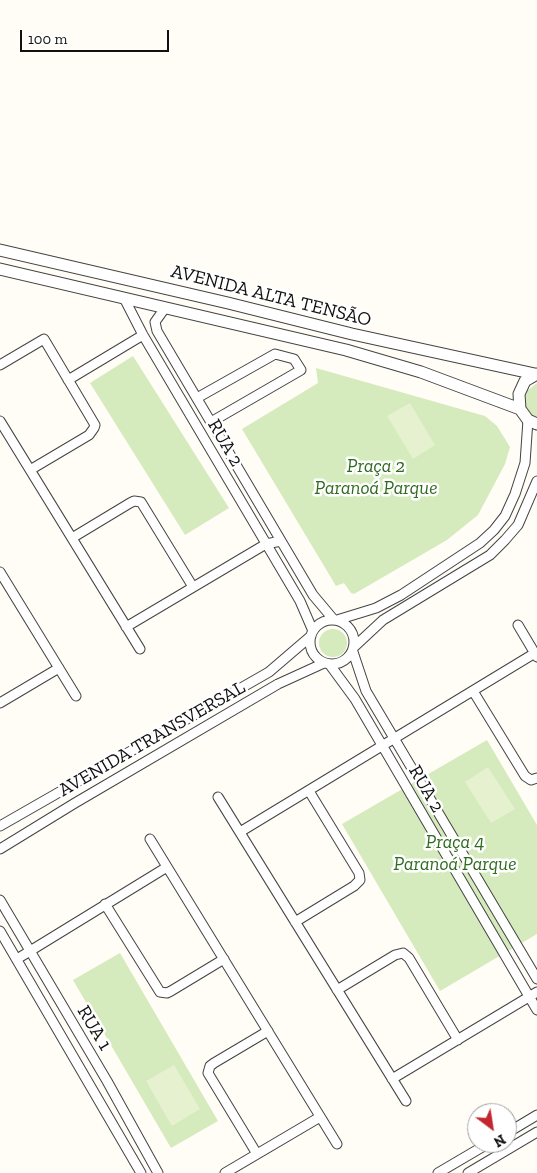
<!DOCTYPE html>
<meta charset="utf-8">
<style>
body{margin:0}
#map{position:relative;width:537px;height:1173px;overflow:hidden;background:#fffdf5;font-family:"Zilla Slab",serif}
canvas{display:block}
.north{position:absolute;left:467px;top:1103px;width:50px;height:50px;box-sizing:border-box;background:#fff;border:1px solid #a0a0a0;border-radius:50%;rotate:149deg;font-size:14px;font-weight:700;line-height:20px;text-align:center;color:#111}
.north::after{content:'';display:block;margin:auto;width:18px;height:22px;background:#c4262e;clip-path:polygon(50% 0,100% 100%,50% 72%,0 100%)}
.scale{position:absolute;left:20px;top:30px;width:149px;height:22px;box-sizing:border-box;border:2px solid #111;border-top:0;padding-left:6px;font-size:15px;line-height:18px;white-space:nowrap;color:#111;-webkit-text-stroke:4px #fff;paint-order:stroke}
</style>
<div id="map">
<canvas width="537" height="1173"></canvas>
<div class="north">N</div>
<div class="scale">100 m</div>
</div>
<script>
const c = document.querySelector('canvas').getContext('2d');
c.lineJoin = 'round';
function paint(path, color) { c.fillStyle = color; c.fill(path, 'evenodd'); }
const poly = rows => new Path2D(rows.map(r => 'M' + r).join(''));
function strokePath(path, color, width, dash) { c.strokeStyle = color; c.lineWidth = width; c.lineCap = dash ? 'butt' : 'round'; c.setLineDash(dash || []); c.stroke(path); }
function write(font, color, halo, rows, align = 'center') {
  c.font = font + ' "Zilla Slab",serif'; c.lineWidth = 5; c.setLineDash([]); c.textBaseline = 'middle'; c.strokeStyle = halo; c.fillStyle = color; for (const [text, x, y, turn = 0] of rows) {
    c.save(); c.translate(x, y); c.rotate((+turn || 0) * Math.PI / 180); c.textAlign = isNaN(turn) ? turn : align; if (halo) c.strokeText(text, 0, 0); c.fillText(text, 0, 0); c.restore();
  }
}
const green = poly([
 [133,356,229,508,185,535,90,383],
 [316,368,485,416,497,426,510,447,505,464,478,515,447,540,354,594,351,593,344,583,336,586,242,429,318,383],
 [537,383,537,419,530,414,525,406,524,398,527,391],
 '319 643a14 14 0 1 1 28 0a14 14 0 1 1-28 0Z',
 [487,740,537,825,537,934,440,991,342,824],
 [120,953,218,1121,171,1148,73,980]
]);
const pitch = poly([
 [410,403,435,445,413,459,387,416],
 [488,767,515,809,491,823,465,782],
 [174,1065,200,1109,172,1126,146,1081]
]);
const minor = poly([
 [124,298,143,335,300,601,313,631],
 [165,308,155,322,157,331,313,595,334,620],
 [0,365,44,339,95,425,94,428,89,435,30,470],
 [68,380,143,335],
 [197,398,275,354,294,359,301,370,211,422],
 [0,421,140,649],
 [72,538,130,503,134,501,141,502,193,587],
 [0,572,76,696],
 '310 642a22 22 0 1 1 44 0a22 22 0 1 1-44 0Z',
 [337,620,376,608,401,595,480,543,494,530,505,516,515,494,525,463,528,420],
 [518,625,537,657],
 [126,627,266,544,281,541],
 [354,647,383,620,490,555,505,540,518,525,537,481],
 [353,652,366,691,537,979],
 [330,665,355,699,537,1010],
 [473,691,525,776,531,780,537,778],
 [0,703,59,668],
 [218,797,406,1101],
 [0,826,269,672,311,636],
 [240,832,535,653],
 [150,839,337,1144],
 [0,849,75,803,278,684,324,663],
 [0,900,107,1081,158,1173],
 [105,904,160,992,167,993,171,991,224,959],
 [295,922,354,886,360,880,359,873,309,791],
 [0,931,141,1173],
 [17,959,167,867],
 [337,990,395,955,403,953,409,958,458,1040],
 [392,1079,537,992],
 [507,1133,537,1115],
 [257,1154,208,1073,210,1066,214,1063,268,1031],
 [225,1173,320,1117],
 [438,1173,489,1143],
 [468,1173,537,1132]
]);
const tertiary = poly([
 [0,250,228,303,352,334,535,374],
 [0,269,346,350,421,372,520,409],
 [537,374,525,381,519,394,520,409,528,420,537,424]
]);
const streetNames = [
 ["AVENIDA ALTA TENSÃO",271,296,14],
 ["RUA 2",225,443,60],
 ["AVENIDA TRANSVERSAL",152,739,-30],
 ["RUA 2",426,789,60],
 ["RUA 1",94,1028,59]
];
const parkNames = [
 ["Praça 2",376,467],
 ["Paranoá Parque",376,489],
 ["Praça 4",455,843],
 ["Paranoá Parque",455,865]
];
paint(green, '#d5ebbd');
paint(pitch, '#e6f2cf');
strokePath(minor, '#444', 11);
strokePath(tertiary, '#444', 13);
strokePath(minor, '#fff', 9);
strokePath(tertiary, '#fff', 11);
write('19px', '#111', '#fff', streetNames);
write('italic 19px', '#2f6b1f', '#fff', parkNames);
</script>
